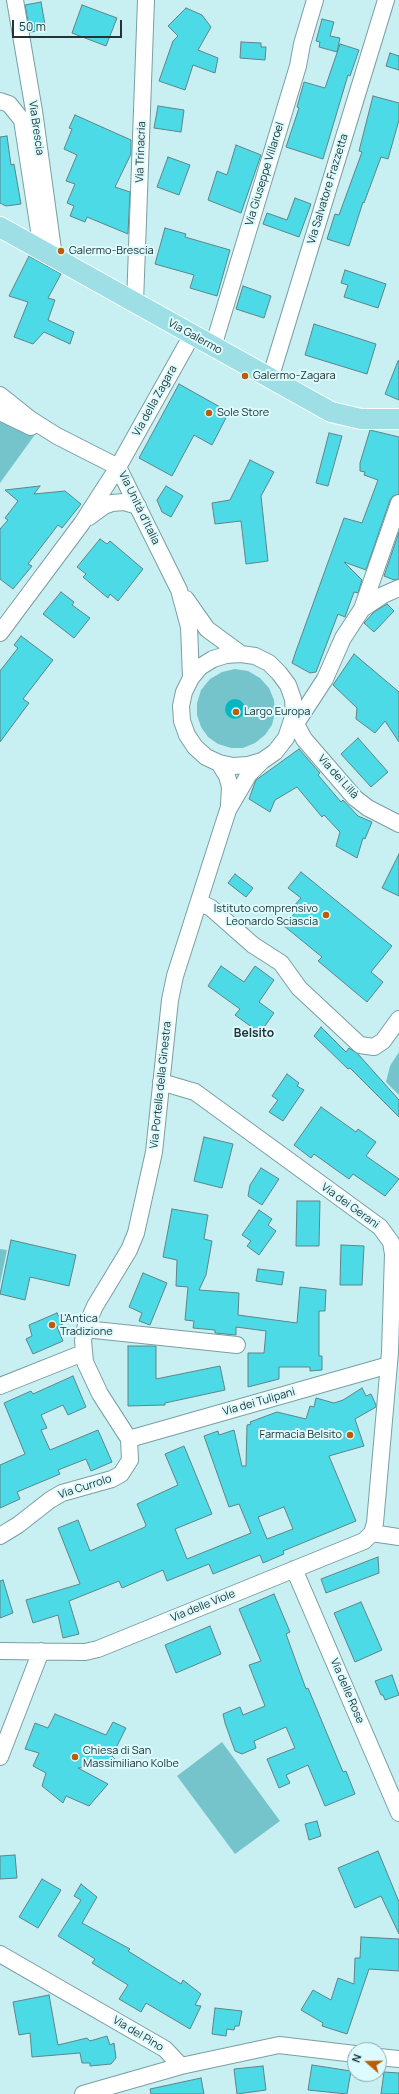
<!DOCTYPE html>
<meta charset="utf-8">
<style>
body{margin:0}
#map{position:relative;width:399px;height:2094px;overflow:hidden;background:#c8f0f3;font-family:Manrope,sans-serif}
canvas{display:block}
.north{position:absolute;left:347px;top:2042px;width:40px;height:40px;box-sizing:border-box;background:#dbfbfe;border:1px solid #92abae;border-radius:50%;rotate:290deg;font-size:11px;font-weight:700;line-height:16px;text-align:center;color:#243435}
.north::after{content:'';display:block;margin:auto;width:14px;height:18px;background:#b95d08;clip-path:polygon(50% 0,100% 100%,50% 72%,0 100%)}
.scale{position:absolute;left:12px;top:20px;width:110px;height:18px;box-sizing:border-box;border:2px solid #243435;border-top:0;padding-left:5px;font-size:12px;line-height:14px;white-space:nowrap;color:#243435;-webkit-text-stroke:3px #dbfbfe;paint-order:stroke}
</style>
<div id="map">
<canvas width="399" height="2094"></canvas>
<div class="north">N</div>
<div class="scale">50 m</div>
</div>
<script>
const c = document.querySelector('canvas').getContext('2d');
c.lineJoin = 'round';
function paint(path, color) { c.fillStyle = color; c.fill(path, 'evenodd'); }
const poly = rows => new Path2D(rows.map(r => 'M' + r).join(''));
function strokePath(path, color, width, dash) { c.strokeStyle = color; c.lineWidth = width; c.lineCap = dash ? 'butt' : 'round'; c.setLineDash(dash || []); c.stroke(path); }
function write(font, color, halo, rows, align = 'center') {
  c.font = font + ' Manrope,sans-serif'; c.lineWidth = 4; c.setLineDash([]); c.textBaseline = 'middle'; c.strokeStyle = halo; c.fillStyle = color; for (const [text, x, y, turn = 0] of rows) {
    c.save(); c.translate(x, y); c.rotate((+turn || 0) * Math.PI / 180); c.textAlign = isNaN(turn) ? turn : align; if (halo) c.strokeText(text, 0, 0); c.fillText(text, 0, 0); c.restore();
  }
}
const green = poly([
 [0,419,34,436,0,483],
 [235,669,248,671,260,678,269,688,274,700,275,713,272,725,265,735,255,743,243,748,231,748,218,744,208,737,201,727,197,715,197,703,201,690,210,679,222,672],
 [236,699,241,717,235,719,228,715,226,706,230,701],
 [399,1052,399,1095,386,1082,390,1066],
 [0,1249,7,1250,0,1284],
 [222,1742,280,1821,235,1854,177,1776]
]);
const water = poly([
 '225 709a10 10 0 1 1 20 0a10 10 0 1 1-20 0Z'
]);
const building = poly([
 [41,2,46,30,30,32,25,5,41,2],
 [82,5,117,18,106,46,72,33,82,5],
 [186,8,202,15,211,27,198,50,218,58,215,73,193,65,185,90,159,81,173,41,178,36,168,26,186,8],
 [322,19,334,22,330,36,340,38,337,52,319,47,320,42,316,41,322,19],
 [241,42,261,43,261,47,266,47,265,60,240,58,241,42],
 [340,44,359,50,350,76,348,75,323,159,286,147,299,108,297,107,304,82,325,88,340,44],
 [390,53,399,56,399,70,386,66,390,53],
 [373,96,399,103,399,120,388,159,381,157,364,203,363,202,349,246,327,239,335,214,339,215,362,152,359,151,373,96],
 [158,106,184,110,181,132,154,128,158,106],
 [75,115,131,140,131,154,115,187,130,192,128,234,87,217,85,222,70,216,74,206,67,203,75,184,66,181,77,155,64,149,72,129,69,128,75,115],
 [7,136,11,165,14,164,21,204,6,206,0,203,0,137,7,136],
 [236,145,261,155,241,213,208,200,217,171,227,175,236,145],
 [168,157,190,165,179,195,157,187,168,157],
 [295,198,311,204,299,237,263,224,267,213,287,220,295,198],
 [165,228,186,234,185,237,230,250,217,296,190,288,194,275,155,264,165,228],
 [29,256,61,274,48,298,55,300,48,320,74,332,70,344,44,332,33,344,14,337,28,302,9,296,29,256],
 [345,270,386,284,378,308,344,297,348,285,341,283,345,270],
 [243,286,271,296,264,318,236,309,243,286],
 [314,324,376,344,367,374,305,355,314,324],
 [398,361,399,361,399,400,385,394,398,361],
 [179,384,229,412,212,445,194,435,172,476,139,458,179,384],
 [370,430,399,437,399,494,393,496,390,500,366,570,344,562,362,580,358,593,354,592,345,617,338,614,316,672,310,673,292,663,296,651,344,518,362,523,378,480,364,475,365,472,360,471,360,463,370,430],
 [329,433,342,436,328,486,316,483,329,433],
 [250,460,274,472,261,496,268,561,246,564,241,521,215,524,212,503,230,500,250,460],
 [40,486,34,494,65,491,81,504,62,528,58,525,28,564,32,566,13,589,0,579,0,529,8,520,5,518,18,501,5,490,40,486],
 [166,486,183,496,171,517,162,512,157,500,166,486],
 [399,532,399,579,394,580,384,576,399,532],
 [100,539,107,544,110,541,143,569,118,601,110,594,108,598,83,577,86,574,77,567,100,539],
 [61,592,74,602,72,605,90,618,74,638,43,614,61,592],
 [387,604,394,611,374,632,364,623,374,612,387,604],
 [21,636,53,660,23,699,29,703,0,742,0,671,18,648,14,645,21,636],
 [354,654,399,692,399,742,385,721,375,733,356,719,357,708,333,685,354,654],
 [358,738,388,772,371,787,341,754,358,738],
 [299,749,320,773,318,775,341,802,343,800,358,816,372,822,365,839,363,838,357,858,336,846,340,832,324,815,322,817,297,787,275,800,270,812,249,799,256,780,299,749],
 [399,854,399,896,382,888,399,854],
 [301,872,392,946,371,972,383,982,367,1002,318,961,322,957,284,926,297,910,293,907,301,898,288,888,301,872],
 [235,874,253,888,246,897,228,883,235,874],
 [221,966,244,982,255,966,274,980,259,1002,274,1013,260,1033,235,1015,240,1009,208,986,221,966],
 [321,1027,346,1052,349,1048,358,1054,399,1100,399,1117,350,1068,348,1069,314,1036,321,1027],
 [287,1074,299,1083,297,1086,304,1090,283,1121,269,1112,278,1100,272,1096,287,1074],
 [321,1107,356,1132,358,1129,376,1142,366,1156,399,1179,385,1196,353,1174,349,1179,314,1154,311,1158,294,1145,321,1107],
 [204,1137,233,1144,222,1188,194,1181,204,1137],
 [261,1168,279,1179,262,1205,248,1196,250,1185,261,1168],
 [297,1201,320,1201,319,1246,296,1246,297,1201],
 [172,1209,208,1215,204,1239,212,1241,206,1275,199,1290,239,1293,238,1315,297,1323,300,1287,326,1290,325,1311,319,1311,319,1356,322,1356,322,1370,310,1371,310,1367,279,1367,279,1379,248,1387,248,1353,264,1353,266,1331,236,1327,236,1335,215,1333,215,1330,193,1328,194,1321,185,1320,188,1287,176,1286,177,1260,163,1257,172,1209],
 [259,1210,272,1219,268,1225,276,1231,259,1255,247,1246,251,1241,242,1235,259,1210],
 [11,1240,76,1255,69,1286,30,1277,25,1300,0,1294,11,1240],
 [341,1245,364,1246,362,1285,340,1285,341,1245],
 [258,1269,284,1272,282,1285,256,1281,258,1269],
 [143,1273,167,1283,150,1325,139,1321,142,1313,129,1307,143,1273],
 [57,1313,63,1324,57,1327,63,1341,33,1354,26,1339,32,1336,29,1325,57,1313],
 [128,1346,156,1346,156,1379,220,1366,225,1390,165,1403,165,1405,128,1406,128,1346],
 [73,1376,86,1407,68,1415,63,1405,41,1415,47,1428,41,1430,50,1450,98,1430,112,1462,91,1471,86,1459,58,1470,60,1474,17,1492,20,1499,0,1508,0,1465,25,1454,4,1403,31,1391,33,1394,73,1376],
 [362,1388,366,1396,371,1394,376,1405,376,1407,355,1419,364,1446,329,1456,356,1521,283,1551,284,1554,263,1563,260,1555,213,1574,209,1564,167,1581,163,1570,122,1588,119,1581,69,1601,79,1634,63,1638,58,1615,33,1623,26,1600,80,1584,58,1528,78,1520,90,1551,145,1527,146,1525,137,1504,178,1485,165,1454,184,1446,212,1514,175,1529,187,1559,251,1533,239,1504,229,1507,204,1436,218,1431,219,1435,234,1430,242,1466,246,1466,247,1425,251,1424,250,1422,277,1412,306,1419,310,1406,314,1407,316,1398,334,1403,343,1400,362,1388],
 [284,1507,293,1529,267,1539,258,1517,284,1507],
 [378,1557,379,1573,326,1593,321,1579,378,1557],
 [3,1580,13,1613,0,1618,0,1581,3,1580],
 [274,1594,290,1632,286,1634,306,1689,308,1688,343,1772,346,1771,355,1794,325,1806,308,1765,286,1775,290,1783,279,1788,267,1759,295,1748,286,1727,254,1741,256,1748,242,1754,235,1751,225,1723,223,1714,240,1707,243,1715,265,1706,249,1665,261,1661,239,1609,274,1594],
 [361,1602,382,1650,355,1662,334,1613,361,1602],
 [210,1626,221,1654,176,1673,165,1645,210,1626],
 [392,1675,399,1695,385,1700,383,1695,381,1695,375,1681,392,1675],
 [55,1714,106,1735,113,1722,126,1728,112,1756,115,1759,113,1766,78,1768,108,1784,89,1806,66,1796,63,1803,42,1786,46,1773,33,1766,39,1753,25,1749,35,1723,48,1728,55,1714],
 [317,1821,321,1836,309,1840,305,1824,317,1821],
 [378,1851,399,1902,399,1934,381,1896,355,1908,338,1868,378,1851],
 [15,1855,17,1878,0,1879,0,1856,15,1855],
 [42,1879,61,1890,38,1928,19,1917,42,1879],
 [81,1884,97,1897,82,1923,130,1949,128,1951,181,1984,183,1980,201,1994,195,2005,201,2006,190,2029,146,2003,141,2012,119,1999,128,1985,92,1963,95,1959,58,1936,81,1900,74,1896,81,1884],
 [361,1937,399,1939,399,1971,369,1969,347,2034,322,2026,323,2023,301,2010,313,1990,331,2000,338,1978,354,1984,355,1958,360,1958,361,1937],
 [49,1995,58,2045,87,2038,90,2041,107,2036,110,2045,114,2043,116,2058,111,2064,90,2066,90,2063,82,2063,80,2053,32,2057,30,2033,19,2035,13,2002,49,1995],
 [215,2008,242,2011,239,2026,235,2026,234,2030,227,2029,226,2036,212,2034,215,2008],
 [312,2065,351,2071,347,2094,308,2090,312,2065],
 [263,2066,266,2090,237,2094,234,2069,263,2066],
 [384,2072,399,2073,399,2094,381,2094,384,2072],
 [201,2078,204,2094,151,2094,150,2089,201,2078]
]);
const minor = poly([
 [15,0,34,111,54,257],
 [0,101,9,104,22,120,42,250],
 [135,303,146,0],
 [213,347,298,66,302,44,315,0],
 [270,379,386,0],
 [0,395,30,419,57,436,118,467,179,590,189,627,191,678],
 [0,412,31,427],
 [89,517,104,506,112,503,124,502,138,506],
 [186,599,207,629,241,654],
 [362,609,383,595,399,588],
 [0,633,82,523,118,467,192,335],
 [294,715,296,724,304,739,355,798,368,808,399,824],
 [293,728,325,679,343,638,362,609,399,503],
 [219,763,227,776,230,787,229,805],
 [199,902,211,908,253,945,281,963,299,988,360,1045,374,1047,383,1041,399,1019],
 [161,1082,195,1092,380,1227,391,1242,393,1254,390,1352,375,1523,372,1533],
 [85,1329,237,1345],
 [0,1386,83,1353],
 [129,1439,389,1365],
 [372,1533,399,1537],
 [0,1536,18,1525,50,1500,62,1493,112,1479,121,1474,130,1460,129,1439,100,1394,85,1362,83,1341,85,1329,95,1306,129,1250,136,1233,154,1152,170,1000,175,976,228,810,249,774,262,761,275,752,286,738,294,714,293,699,288,685,279,673,269,663,255,656,241,654,226,655,213,659,200,667,191,678,184,692,181,706,182,721,187,735,195,747,206,757,219,763,233,766,248,765,262,761],
 [294,1569,399,1813],
 [0,1651,85,1652,98,1649,364,1541,372,1533],
 [0,1757,41,1651],
 [0,1954,165,2049,181,2066],
 [379,2057,399,2059],
 [83,2094,181,2066,279,2045,355,2054]
]);
const major = poly([
 [0,227,331,412,361,419,399,419]
]);
const markers = [
 [61,251,4,"#b95d08"],
 [245,376,4,"#b95d08"],
 [209,413,4,"#b95d08"],
 [236,712,4,"#b95d08"],
 [326,915,4,"#b95d08"],
 [52,1325,4,"#b95d08"],
 [350,1435,4,"#b95d08"],
 [75,1757,4,"#b95d08"]
];
const streetNames = [
 ["Via Brescia",36,128,82],
 ["Via Trinacria",141,152,-88],
 ["Via Giuseppe Villaroel",265,174,-73],
 ["Via Salvatore Frazzetta",328,189,-73],
 ["Via Galermo",195,337,29],
 ["Via della Zagara",155,401,-61],
 ["Via Unità d'Italia",139,508,64],
 ["Via dei Lillà",338,777,48],
 ["Via Portella della Ginestra",161,1085,-84],
 ["Via dei Gerani",350,1206,36],
 ["Via dei Tulipani",259,1402,-16],
 ["Via Currolo",85,1487,-18],
 ["Via delle Viole",203,1606,-22],
 ["Via delle Rose",347,1691,67],
 ["Via del Pino",138,2034,31]
];
const poiNames = [
 ["Galermo-Brescia",69,251],
 ["Galermo-Zagara",253,376],
 ["Sole Store",217,413],
 ["Largo Europa",244,712],
 ["Istituto comprensivo",318,909,"right"],
 ["Leonardo Sciascia",318,922,"right"],
 ["L'Antica",60,1319],
 ["Tradizione",60,1332],
 ["Farmacia Belsito",342,1435,"right"],
 ["Chiesa di San",83,1751],
 ["Massimiliano Kolbe",83,1764]
];
const neighbourhoodNames = [
 ["Belsito",254,1034]
];
paint(green, '#76c4cb');
paint(water, '#05b7c2');
paint(building, '#4bdae6');
strokePath(building, '#608488', 1);
strokePath(minor, '#799fa2', 18);
strokePath(major, '#fff', 22);
strokePath(minor, '#fff', 16);
strokePath(major, '#9ddfe5', 20);
for (const [x, y, r, color] of markers) { const dot = new Path2D(); dot.arc(x, y, r, 0, 2 * Math.PI); c.fillStyle = color; c.fill(dot); strokePath(dot, '#dbfbfe', 1.5); }
write('11px', '#243435', '#dbfbfe', streetNames);
write('11px', '#243435', '#dbfbfe', poiNames, 'left');
write('bold 12px', '#243435', '#dbfbfe', neighbourhoodNames);
</script>
